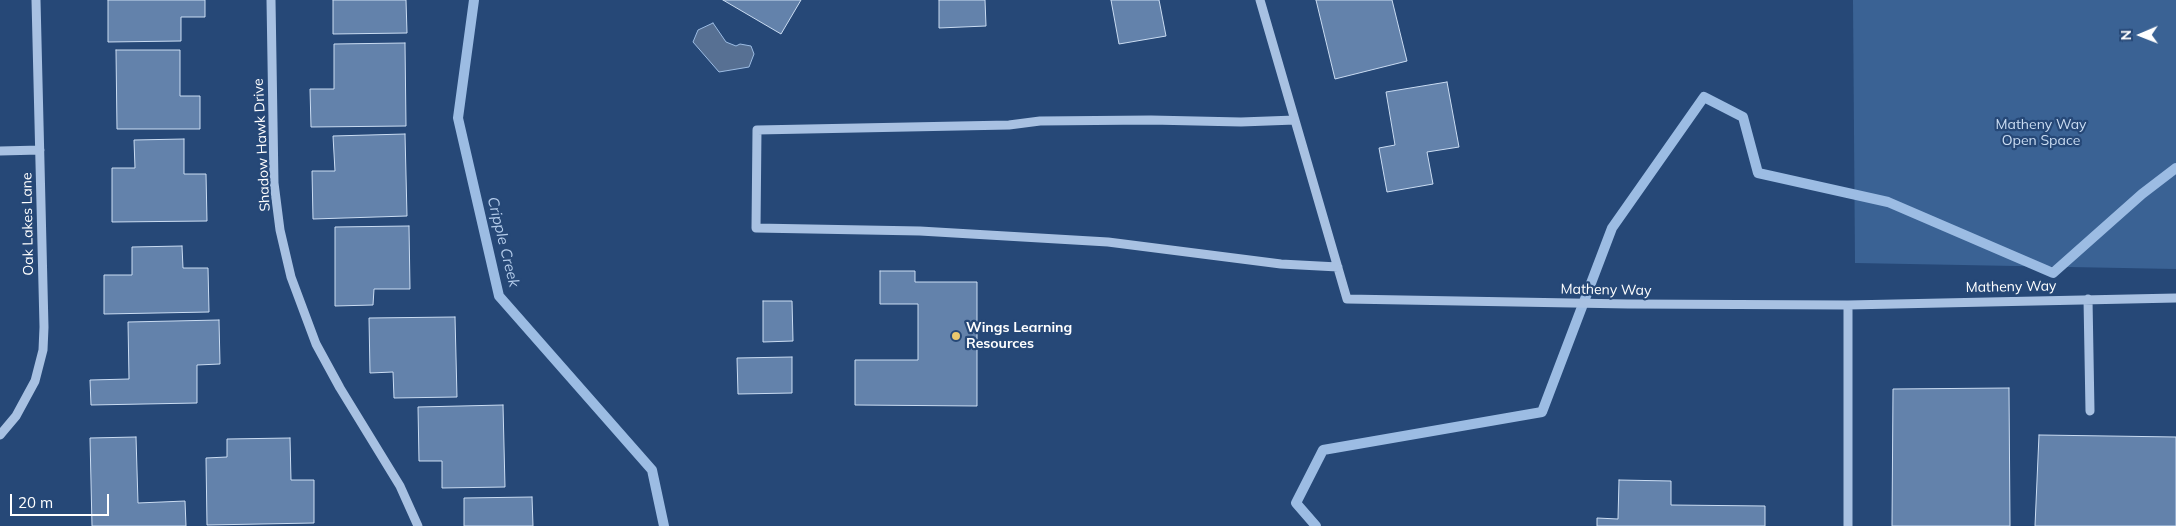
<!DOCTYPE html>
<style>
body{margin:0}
#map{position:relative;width:2176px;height:526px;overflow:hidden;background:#264877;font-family:Mulish,sans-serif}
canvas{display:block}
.north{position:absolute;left:2116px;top:10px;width:50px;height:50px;-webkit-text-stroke:4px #264877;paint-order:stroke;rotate:269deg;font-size:14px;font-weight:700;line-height:20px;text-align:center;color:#fff}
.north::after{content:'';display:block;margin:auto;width:18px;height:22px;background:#fff;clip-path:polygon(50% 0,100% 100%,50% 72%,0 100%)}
.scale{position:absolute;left:10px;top:494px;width:99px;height:22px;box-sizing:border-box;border:2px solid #fff;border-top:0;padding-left:6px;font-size:15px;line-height:18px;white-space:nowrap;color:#fff;-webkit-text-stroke:4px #264877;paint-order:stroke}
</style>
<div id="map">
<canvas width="2176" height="526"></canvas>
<div class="north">N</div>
<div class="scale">20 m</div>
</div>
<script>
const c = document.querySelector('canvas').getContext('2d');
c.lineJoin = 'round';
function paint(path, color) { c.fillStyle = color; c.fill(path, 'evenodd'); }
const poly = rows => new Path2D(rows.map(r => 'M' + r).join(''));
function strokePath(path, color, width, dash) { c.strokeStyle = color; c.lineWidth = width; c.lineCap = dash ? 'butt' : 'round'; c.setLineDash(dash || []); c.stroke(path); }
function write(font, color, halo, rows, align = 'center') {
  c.font = font + ' Mulish,sans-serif'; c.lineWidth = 4.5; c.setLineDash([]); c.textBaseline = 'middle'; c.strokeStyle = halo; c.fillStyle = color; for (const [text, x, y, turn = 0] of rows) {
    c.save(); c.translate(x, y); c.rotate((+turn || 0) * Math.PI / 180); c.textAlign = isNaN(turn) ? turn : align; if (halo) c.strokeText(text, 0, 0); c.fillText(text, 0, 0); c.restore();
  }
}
const green = poly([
 [1853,0,2176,0,2176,269,1855,263]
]);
const water = poly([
 [713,23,726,42,736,46,740,44,751,46,754,54,749,67,719,72,693,42,698,30,713,23]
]);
const stream = poly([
 [474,0,458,118,499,296,652,470,664,526],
 [1316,526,1296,503,1323,450,1542,412,1612,228,1704,97,1743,117,1758,173,1888,202,2053,273,2142,194,2176,168]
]);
const building = poly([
 [108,0,205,0,205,17,181,17,181,41,108,42,108,0],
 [333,0,406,0,407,33,333,34,333,0],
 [723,0,801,0,781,34,723,0],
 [939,0,985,0,986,26,939,28,939,0],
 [1111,0,1159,0,1166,36,1119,44,1111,0],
 [1316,0,1392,0,1407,61,1335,79,1316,0],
 [405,43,406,126,311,127,310,89,334,89,334,44,405,43],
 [116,50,180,50,180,96,200,96,200,129,117,129,116,50],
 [1447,82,1459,147,1427,152,1433,184,1387,192,1379,148,1395,145,1386,92,1447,82],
 [405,134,407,216,313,219,312,171,335,171,333,136,405,134],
 [184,139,184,174,206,174,207,221,112,222,112,168,135,168,134,140,184,139],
 [409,226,410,289,374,289,373,305,335,306,335,227,409,226],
 [182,246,183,268,208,268,209,312,104,314,104,275,132,275,132,247,182,246],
 [880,271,915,271,915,282,977,282,977,406,855,405,855,360,918,360,918,304,880,304,880,271],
 [763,301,792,301,793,341,763,342,763,301],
 [455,317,457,397,394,398,393,372,370,373,369,318,455,317],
 [219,320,220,364,197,365,197,403,91,405,90,380,129,379,128,322,219,320],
 [792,357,792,393,738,394,737,358,792,357],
 [2009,388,2010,526,1892,526,1893,389,2009,388],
 [503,405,505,487,442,488,442,461,419,461,418,407,503,405],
 [2039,435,2176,437,2176,526,2035,526,2039,435],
 [136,437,138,503,185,501,186,526,92,526,90,438,136,437],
 [290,438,291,480,314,480,314,523,207,525,206,458,227,457,227,439,290,438],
 [1619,480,1671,481,1671,505,1765,506,1765,526,1597,526,1597,518,1618,519,1619,480],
 [532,497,533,526,464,526,464,498,532,497]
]);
const minor = poly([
 [271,0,274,183,280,230,291,277,316,344,340,388,400,486,418,526],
 [1260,0,1347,299,1628,304,1848,305,2176,298],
 [1295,120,1241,122,1151,120,1040,121,1009,125,757,130,756,228,920,231,1108,242,1281,264,1338,267],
 [0,151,40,150],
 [2088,299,2090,411],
 [1848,305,1848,526],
 [0,435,16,416,35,381,43,350,44,327,36,0]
]);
const markers = [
 [956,336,5,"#eac86e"]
];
const parkNames = [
 ["Matheny Way",2041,125],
 ["Open Space",2041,141]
];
const streetNames = [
 ["Shadow Hawk Drive",262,145,-93],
 ["Oak Lakes Lane",28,224,-91],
 ["Matheny Way",2011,287,-1],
 ["Matheny Way",1606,290,1]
];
const poiNames = [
 ["Wings Learning",966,328],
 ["Resources",966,344]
];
const waterNames = [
 ["Cripple Creek",503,242,76]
];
paint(green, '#3a6294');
paint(water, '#577093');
strokePath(water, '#9cbce3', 1);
strokePath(stream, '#9cbce3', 10);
paint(building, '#6382ab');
strokePath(building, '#cadcf2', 1);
strokePath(minor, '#a8c1e2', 9);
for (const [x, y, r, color] of markers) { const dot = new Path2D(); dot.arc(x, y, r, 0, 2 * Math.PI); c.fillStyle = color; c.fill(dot); strokePath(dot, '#264877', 2); }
write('14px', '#cadcf2', '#264877', parkNames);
write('14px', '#fff', '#264877', streetNames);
write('bold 14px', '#fff', '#264877', poiNames, 'left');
write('italic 15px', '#b3cbea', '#264877', waterNames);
</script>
